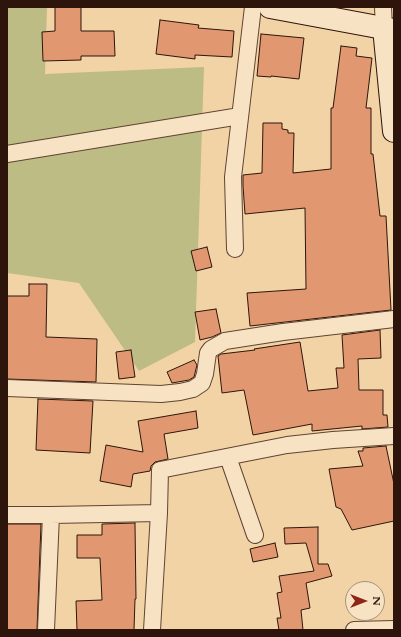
<!DOCTYPE html>
<style>
body{margin:0}
#map{position:relative;width:401px;height:637px;overflow:hidden;background:#f2d3a5;font-family:Cardo,serif}
canvas{display:block}
.frame{position:absolute;inset:0;border:8px solid #2e150c;pointer-events:none}
.north{position:absolute;left:345px;top:581px;width:40px;height:40px;box-sizing:border-box;background:#f7e2c4;border:1px solid #a7907a;border-radius:50%;rotate:90deg;font-size:11px;font-weight:700;line-height:16px;text-align:center;color:#2e150c}
.north::after{content:'';display:block;margin:auto;width:14px;height:18px;background:#8f2418;clip-path:polygon(50% 0,100% 100%,50% 72%,0 100%)}
</style>
<div id="map">
<canvas width="401" height="637"></canvas>
<div class="frame"></div>
<div class="north">N</div>
</div>
<script>
const c = document.querySelector('canvas').getContext('2d');
c.lineJoin = 'round';
function paint(path, color) { c.fillStyle = color; c.fill(path, 'evenodd'); }
const poly = rows => new Path2D(rows.map(r => 'M' + r).join(''));
function strokePath(path, color, width, dash) { c.strokeStyle = color; c.lineWidth = width; c.lineCap = dash ? 'butt' : 'round'; c.setLineDash(dash || []); c.stroke(path); }
const green = poly([
 [7,7,47,7,45,74,204,67,195,342,139,371,79,283,7,273]
]);
const building = poly([
 [55,7,81,7,81,31,114,31,115,56,81,56,81,60,43,61,42,32,55,31,55,7],
 [160,20,199,25,198,28,234,31,232,57,195,55,195,59,156,54,160,20],
 [261,34,304,38,299,79,271,76,271,77,257,76,261,34],
 [341,46,357,48,356,56,372,58,366,108,371,108,371,154,373,154,380,216,386,216,391,310,250,326,247,293,306,289,305,208,245,214,243,186,243,175,262,173,263,123,282,123,282,129,288,130,288,133,294,133,293,173,331,169,331,108,333,108,341,46],
 [207,247,212,267,196,271,191,251,207,247],
 [29,284,47,284,46,337,97,339,96,382,7,379,7,296,29,296,29,284],
 [216,309,221,333,212,337,200,340,195,312,216,309],
 [380,330,381,358,358,359,359,390,383,390,383,415,387,415,388,427,362,429,362,426,312,431,312,424,253,435,244,390,222,393,218,356,221,354,255,350,254,349,300,342,308,391,338,388,336,368,344,368,342,335,380,330],
 [131,350,135,377,119,379,116,352,131,350],
 [194,360,197,365,194,377,189,380,172,383,167,372,194,360],
 [38,399,93,401,90,453,36,450,38,399],
 [196,411,198,428,164,434,168,459,155,462,151,466,150,471,133,474,131,487,100,481,106,445,143,452,138,421,196,411],
 [386,446,394,484,394,521,352,530,341,509,336,507,329,469,363,466,358,451,363,451,363,448,386,446],
 [135,523,136,599,135,599,134,630,77,630,76,601,102,600,100,558,77,558,77,535,102,535,102,524,135,523],
 [7,524,41,524,37,630,7,630,7,524],
 [318,527,318,564,328,564,332,576,306,583,310,608,301,610,303,630,279,630,277,618,281,618,277,593,282,592,279,576,314,571,306,543,285,544,284,528,318,527],
 [275,543,278,557,253,562,250,549,275,543]
]);
const street = poly([
 [383,7,384,28],
 [7,154,240,116],
 [235,249,233,177,253,7],
 [7,388,161,394,180,392,193,389,202,383,205,374,208,353,211,349,225,341,283,332,394,319],
 [228,457,255,535],
 [7,515,51,515,159,513],
 [46,630,51,515],
 [152,630,159,513,160,470,287,445,333,440,394,436],
 [354,630,394,629]
]);
const secondary = poly([
 [270,7,394,30],
 [384,28,394,131]
]);
paint(green, '#bdbc85');
paint(building, '#e1976f');
strokePath(building, '#2e150c', 1);
strokePath(street, '#5f4432', 18);
strokePath(secondary, '#2e150c', 24);
strokePath(street, '#f7e2c4', 16);
strokePath(secondary, '#f7e2c4', 22);
</script>
